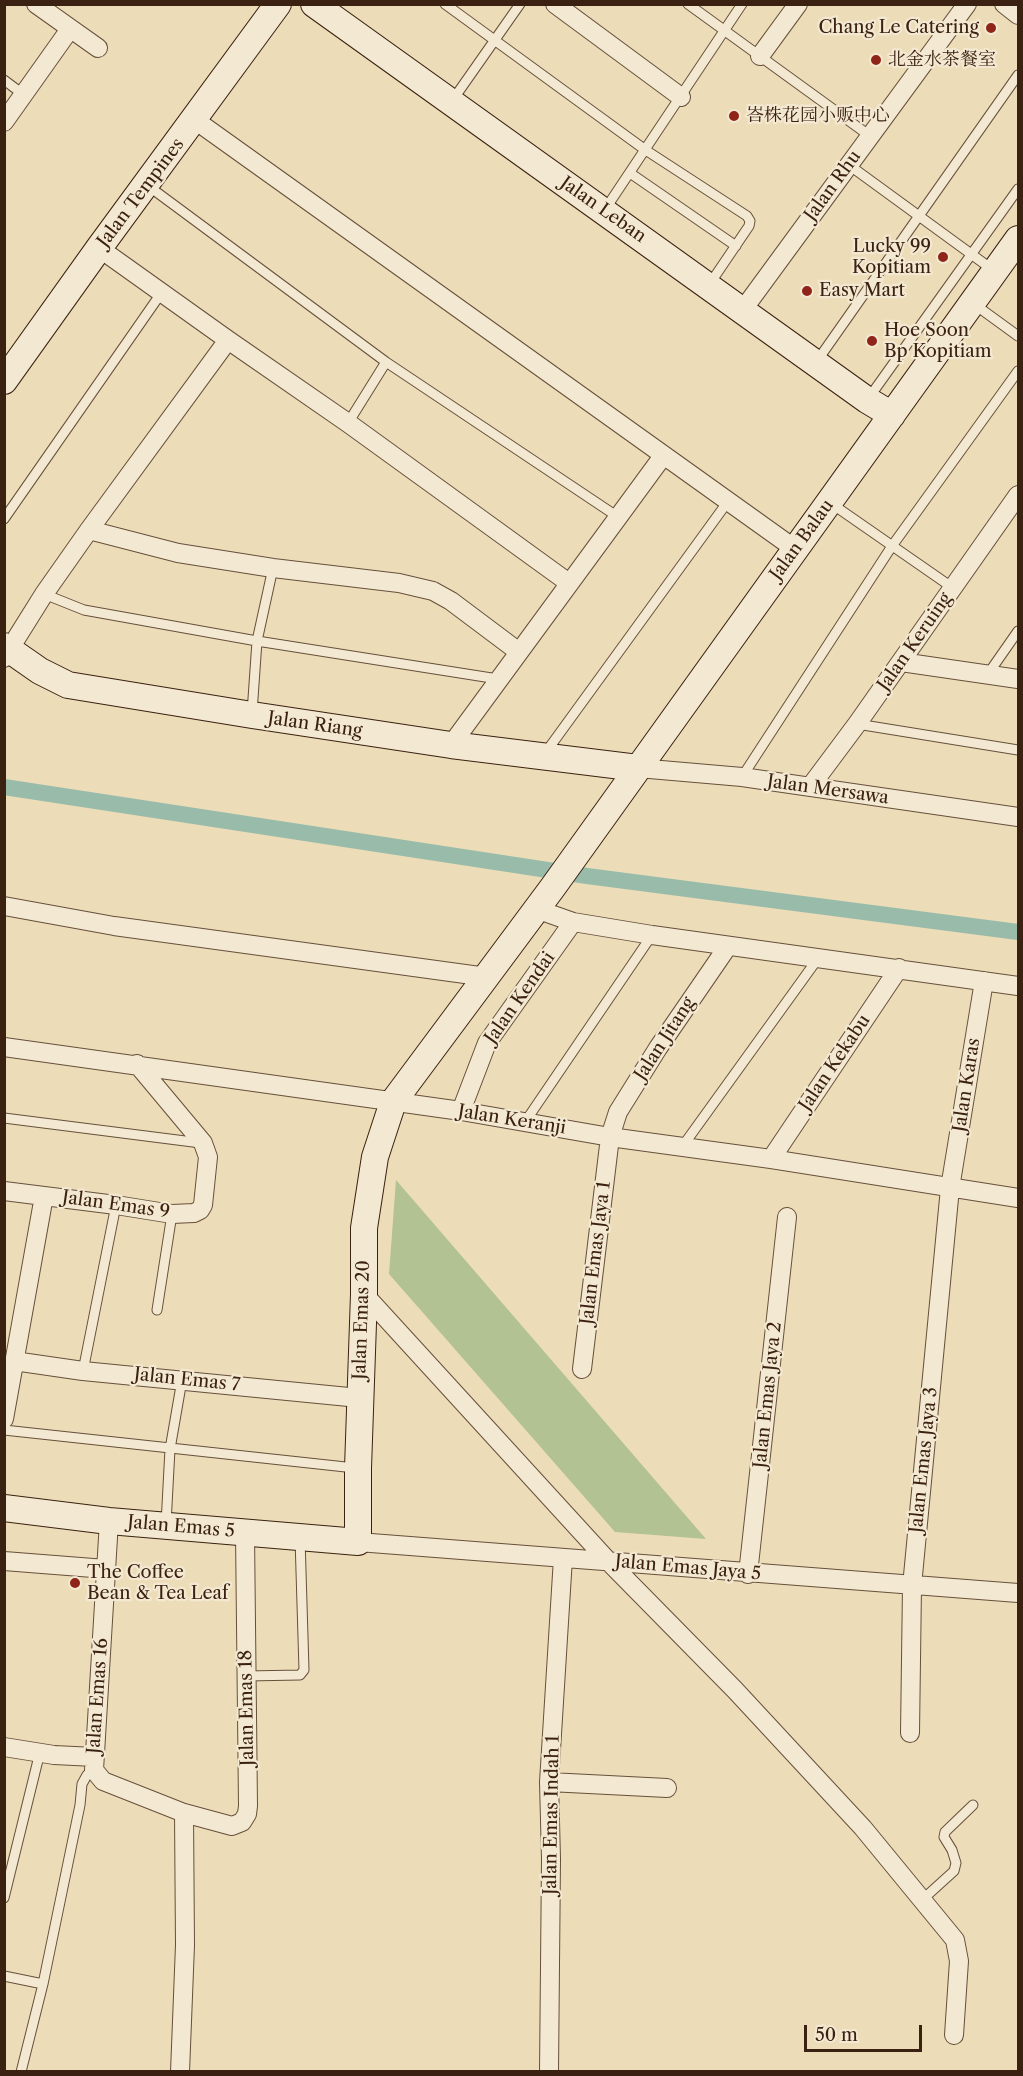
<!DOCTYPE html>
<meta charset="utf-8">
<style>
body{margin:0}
#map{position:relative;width:1023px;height:2076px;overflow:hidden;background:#ecdcb8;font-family:"Libre Caslon Text",serif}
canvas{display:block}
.frame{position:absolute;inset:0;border:6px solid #3b2111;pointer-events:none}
.scale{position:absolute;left:804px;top:2025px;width:118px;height:27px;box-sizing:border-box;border:3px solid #3b2111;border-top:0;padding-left:8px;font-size:18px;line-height:21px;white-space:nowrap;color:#3b2111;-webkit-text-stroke:4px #f3e8d1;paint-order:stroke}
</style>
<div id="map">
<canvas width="1023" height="2076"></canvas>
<div class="frame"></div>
<div class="scale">50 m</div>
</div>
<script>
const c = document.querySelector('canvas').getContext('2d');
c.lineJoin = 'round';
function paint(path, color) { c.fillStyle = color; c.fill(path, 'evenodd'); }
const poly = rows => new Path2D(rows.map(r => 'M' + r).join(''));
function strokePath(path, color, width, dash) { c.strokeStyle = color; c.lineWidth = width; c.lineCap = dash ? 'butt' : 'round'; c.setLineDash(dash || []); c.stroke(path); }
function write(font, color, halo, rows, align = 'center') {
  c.font = font + ' "Libre Caslon Text","Noto Serif SC",serif'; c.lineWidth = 4.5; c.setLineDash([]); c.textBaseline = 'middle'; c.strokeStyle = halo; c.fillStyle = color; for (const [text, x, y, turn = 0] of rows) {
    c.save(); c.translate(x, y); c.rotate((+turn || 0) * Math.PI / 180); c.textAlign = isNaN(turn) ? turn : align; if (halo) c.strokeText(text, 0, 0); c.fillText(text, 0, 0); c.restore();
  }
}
const green = poly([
 [396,1180,706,1539,615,1532,389,1274]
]);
const canal = poly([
 [4,787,587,876,1018,932]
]);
const lane = poly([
 [445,4,644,149,747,216,750,221,749,226,709,285],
 [688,4,870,136],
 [4,80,24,95],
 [452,101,520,4],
 [849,165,993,270],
 [630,173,736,246],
 [147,185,386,362,618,517],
 [604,211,742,4],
 [974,304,1018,336],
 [817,361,1018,75],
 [868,399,1018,189],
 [348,423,386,362],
 [832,504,953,588],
 [4,519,162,292],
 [44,594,84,610,257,641,498,679],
 [988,674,1018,631],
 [252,713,257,641,273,568],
 [857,724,1018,750],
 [546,752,729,500],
 [742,777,892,546,1018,371],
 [4,1118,201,1143],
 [525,1122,652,935],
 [682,1147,819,957],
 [157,1310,172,1214],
 [83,1371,116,1205],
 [4,1430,355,1468],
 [166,1524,170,1449,182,1380],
 [246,1676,300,1675,304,1670,300,1538],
 [4,1898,40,1752],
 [922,1900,954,1871,956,1863,952,1850,944,1837,945,1832,973,1805],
 [4,1976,43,1984],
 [21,2072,43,1984,80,1805,82,1784,87,1775,94,1770]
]);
const street = poly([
 [36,4,98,48],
 [555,4,681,97],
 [1004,4,1018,15],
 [760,56,798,4],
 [195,120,795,549],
 [4,122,70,29],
 [99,248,228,340,348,423,569,583],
 [742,311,967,4],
 [89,530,178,553,273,568,399,583,433,591,451,601,519,652],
 [4,658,44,594,89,530,228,340],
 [901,662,1018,679],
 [451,745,663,456],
 [638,768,742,777,1018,817],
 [810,787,857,724,1018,495],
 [4,906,114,926,487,977],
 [536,909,573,922,652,935,1018,986],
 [4,1047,461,1111,610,1137,771,1159,1018,1198],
 [461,1111,487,1043,573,922],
 [771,1159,899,968],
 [4,1191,116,1205,172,1214,194,1213,200,1210,203,1205,208,1157,203,1143,137,1064],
 [364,1294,609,1562,735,1690,863,1828,955,1940,959,1961,954,2035],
 [14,1361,83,1371,359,1398],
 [582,1369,610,1137,618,1112,658,1048,728,946],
 [4,1419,44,1196],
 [109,1521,94,1770,103,1781,184,1813,232,1826,242,1822,247,1814,248,1806,245,1533],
 [358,1542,1018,1593],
 [4,1561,106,1569],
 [748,1574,787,1217],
 [910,1733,912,1586,950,1188,984,981],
 [4,1747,54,1755,95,1757],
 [549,1782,667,1788],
 [180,2072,185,1945,184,1813],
 [549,2072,551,1859,549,1782,563,1558]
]);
const secondary = poly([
 [314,4,867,400,892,415],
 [4,381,99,248,278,4],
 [4,646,40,671,68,685,252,715,451,745,638,768],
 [4,1508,109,1521,358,1542,358,1468,364,1294,364,1228,375,1157,393,1102,553,887,1018,239]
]);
const markers = [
 [991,28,6,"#8f2418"],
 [876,60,6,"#8f2418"],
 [734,116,6,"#8f2418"],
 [943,257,6,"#8f2418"],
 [807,291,6,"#8f2418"],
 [872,341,6,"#8f2418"],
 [75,1583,6,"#8f2418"]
];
const poiNames = [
 ["Chang Le Catering",979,28,"right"],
 ["北金水茶餐室",888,60],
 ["峇株花园小贩中心",746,116],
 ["Lucky 99",931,247,"right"],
 ["Kopitiam",931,268,"right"],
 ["Easy Mart",819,291],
 ["Hoe Soon",884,331],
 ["Bp Kopitiam",884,352],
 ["The Coffee",87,1573],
 ["Bean & Tea Leaf",87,1594]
];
const streetNames = [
 ["Jalan Rhu",833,186,-54],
 ["Jalan Tempines",141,193,-53],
 ["Jalan Leban",603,210,35],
 ["Jalan Balau",802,540,-54],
 ["Jalan Keruing",915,642,-55],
 ["Jalan Riang",315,725,8],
 ["Jalan Mersawa",828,790,8],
 ["Jalan Kendai",520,998,-55],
 ["Jalan Jitang",665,1039,-57],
 ["Jalan Kekabu",835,1063,-56],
 ["Jalan Karas",967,1085,-81],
 ["Jalan Keranji",512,1120,9],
 ["Jalan Emas 9",116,1205,8],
 ["Jalan Emas Jaya 1",596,1253,-83],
 ["Jalan Emas 20",362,1320,-88],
 ["Jalan Emas 7",187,1380,6],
 ["Jalan Emas Jaya 2",768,1395,-84],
 ["Jalan Emas Jaya 3",924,1460,-84],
 ["Jalan Emas 5",181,1527,5],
 ["Jalan Emas Jaya 5",688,1568,5],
 ["Jalan Emas 16",98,1696,-86],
 ["Jalan Emas 18",247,1708,-91],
 ["Jalan Emas Indah 1",552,1815,-89]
];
paint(green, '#b3c293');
strokePath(canal, '#99bcaa', 16);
strokePath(lane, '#67503b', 11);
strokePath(street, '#67503b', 20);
strokePath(secondary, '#3b2111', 28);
strokePath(lane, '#f3e8d1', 9);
strokePath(street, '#f3e8d1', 18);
strokePath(secondary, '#f3e8d1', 26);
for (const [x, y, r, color] of markers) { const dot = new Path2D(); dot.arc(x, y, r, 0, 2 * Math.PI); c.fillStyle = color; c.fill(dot); strokePath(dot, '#f3e8d1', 2); }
write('18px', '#3b2111', '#f3e8d1', poiNames, 'left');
write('18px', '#3b2111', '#f3e8d1', streetNames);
</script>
